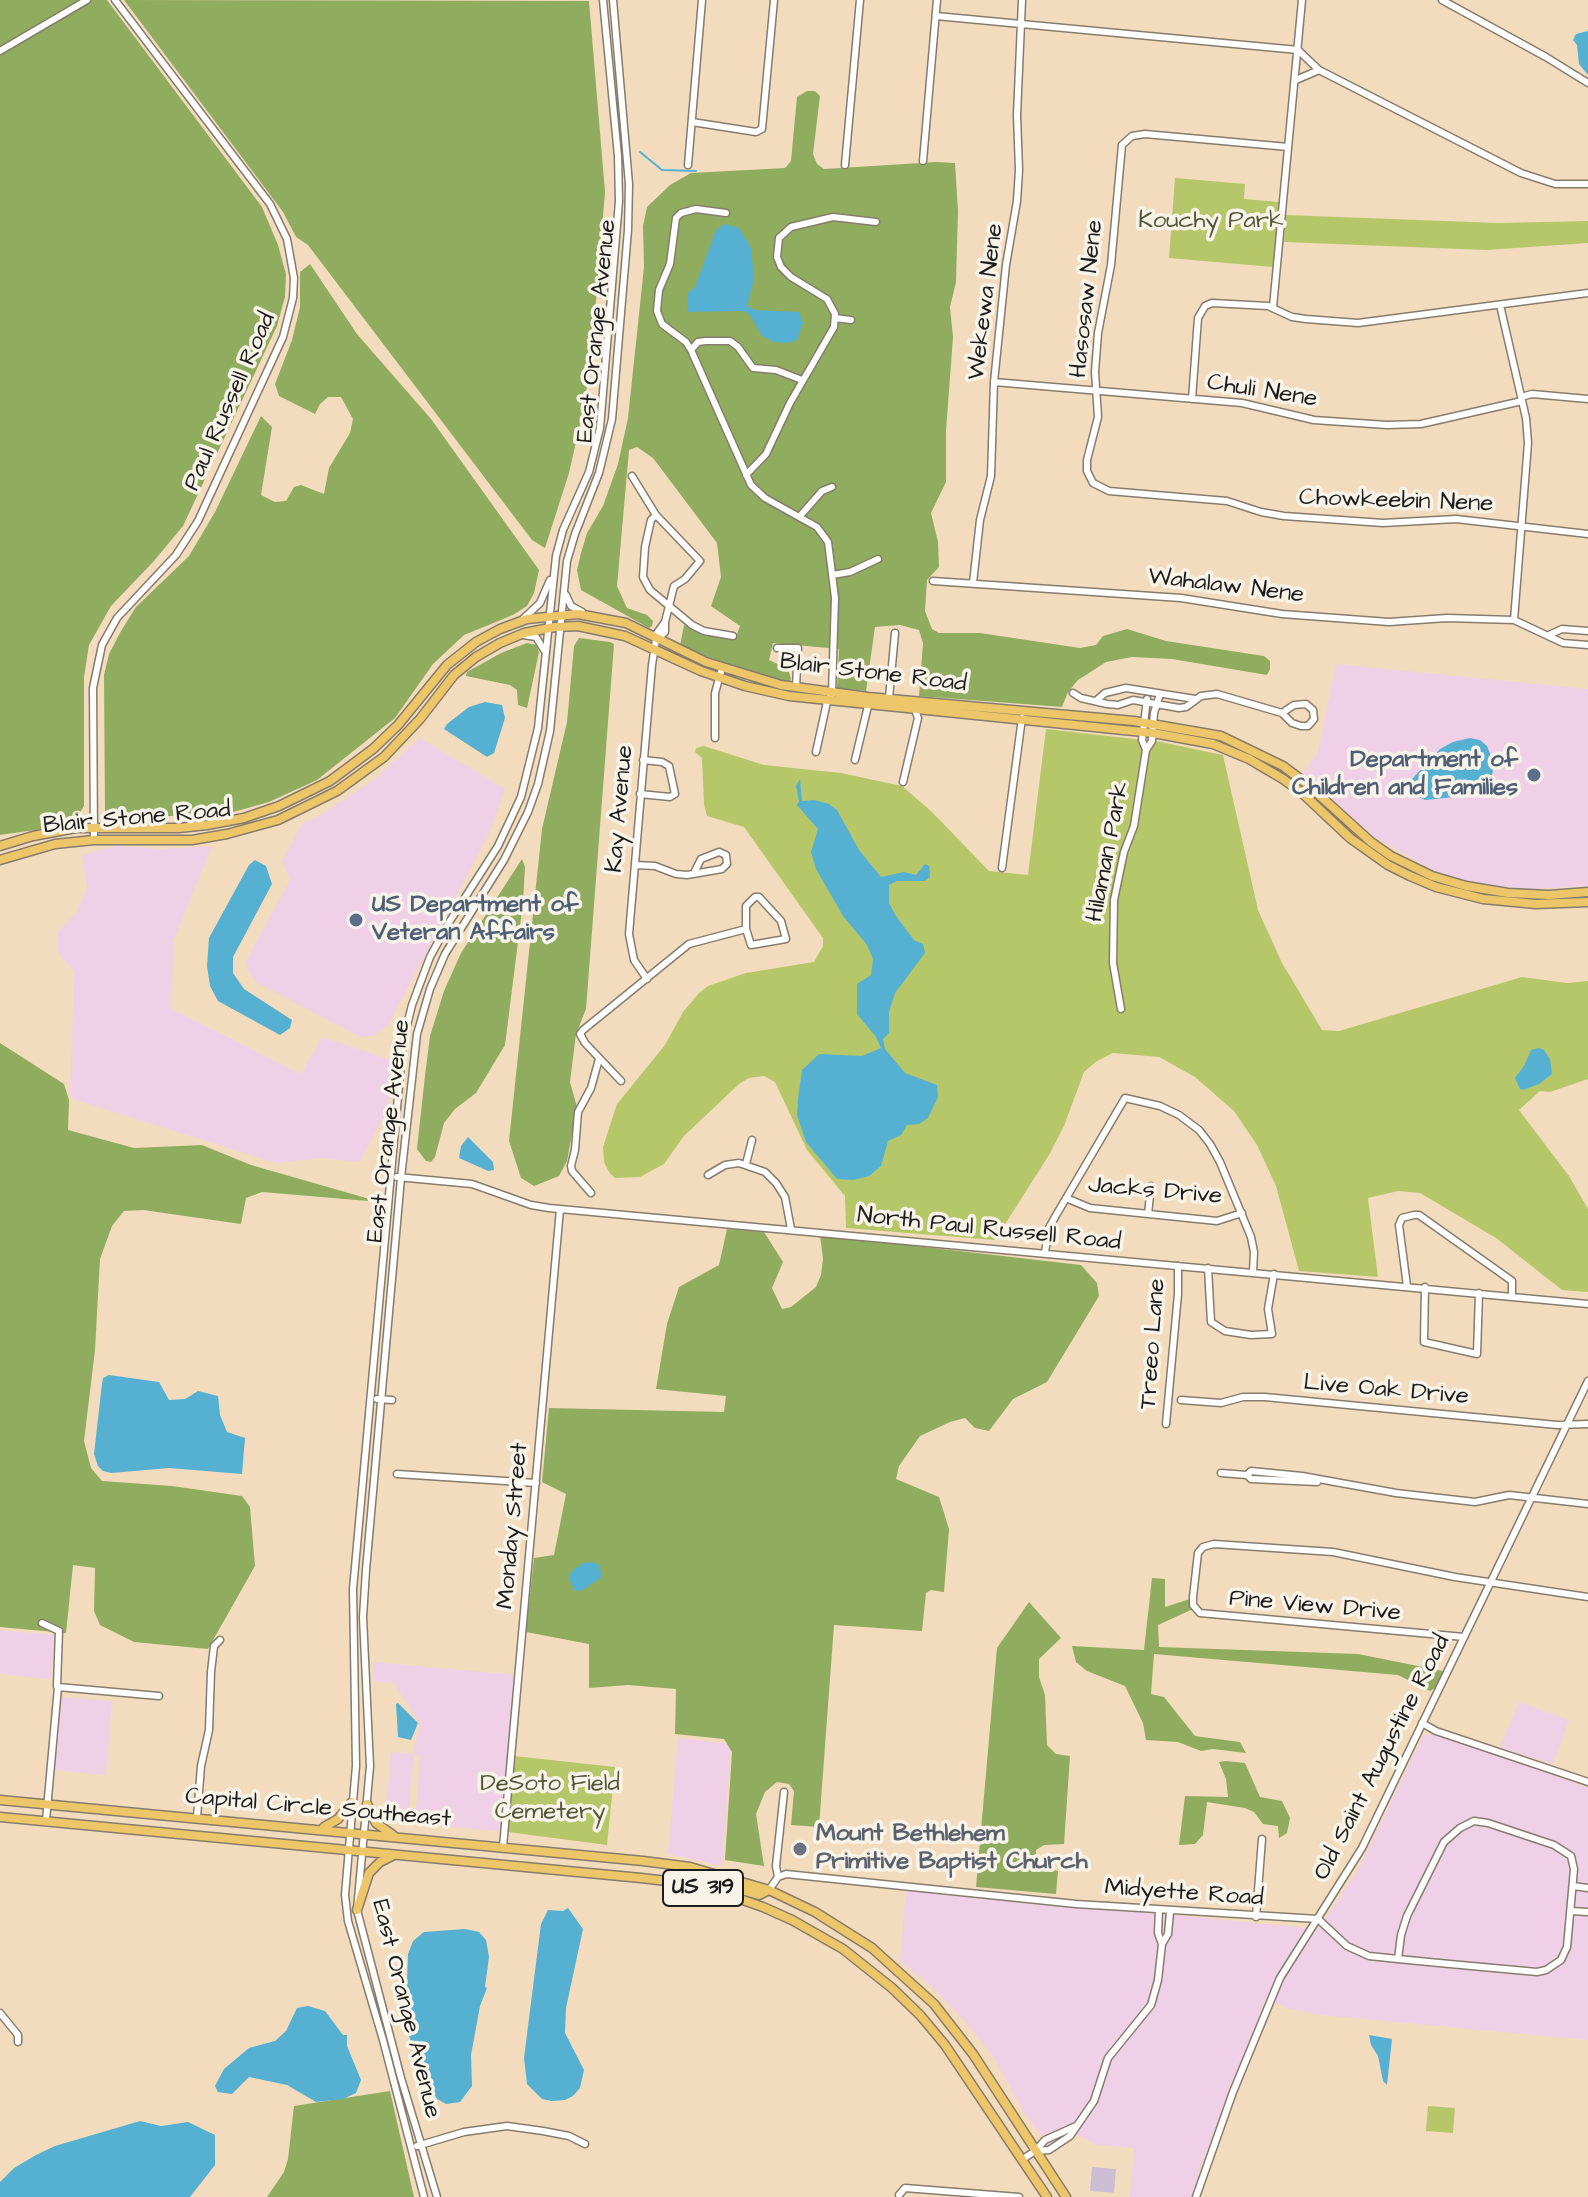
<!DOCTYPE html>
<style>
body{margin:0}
canvas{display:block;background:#f2dcbd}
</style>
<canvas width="1588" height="2197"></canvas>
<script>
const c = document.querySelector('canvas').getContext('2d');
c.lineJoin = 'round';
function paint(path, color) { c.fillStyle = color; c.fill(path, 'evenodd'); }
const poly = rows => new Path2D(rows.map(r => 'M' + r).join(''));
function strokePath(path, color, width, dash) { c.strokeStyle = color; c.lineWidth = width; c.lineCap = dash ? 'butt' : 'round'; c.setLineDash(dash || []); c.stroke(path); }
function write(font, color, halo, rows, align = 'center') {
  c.font = font + ' "Architects Daughter",sans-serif'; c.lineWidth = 7; c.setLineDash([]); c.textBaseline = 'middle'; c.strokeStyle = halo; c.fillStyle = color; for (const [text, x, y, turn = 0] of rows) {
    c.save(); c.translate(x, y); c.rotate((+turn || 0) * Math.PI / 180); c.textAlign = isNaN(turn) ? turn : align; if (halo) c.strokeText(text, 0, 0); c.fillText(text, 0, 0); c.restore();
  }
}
const built = poly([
 [1336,664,1588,689,1588,886,1531,889,1481,885,1437,872,1373,836,1321,789,1302,776,1318,752],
 [420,738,505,789,490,832,388,1025,374,1036,360,1037,256,982,247,969,246,961,290,880,282,861,303,823,319,816,376,778],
 [116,846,163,849,212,846,173,942,172,1009,301,1074,322,1037,391,1060,388,1110,359,1162,322,1158,276,1163,70,1098,74,971,58,953,58,932,77,912,87,888,82,855],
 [0,1630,55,1635,51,1679,0,1674],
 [373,1662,517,1675,502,1831,415,1824,420,1756,414,1754,407,1823,385,1821,391,1752,413,1754,420,1723,394,1683,374,1682],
 [61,1697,112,1701,106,1775,55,1770],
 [1519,1702,1569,1720,1553,1764,1500,1748],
 [1434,1733,1588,1787,1588,2040,1322,2015,1289,2009,1266,1998,1200,2169,1192,2197,1130,2197,1134,2148,1098,2145,1077,2135,1054,2153,1023,2111,994,2058,970,2027,930,1985,900,1961,906,1889,1318,1929,1358,1870,1423,1736],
 [678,1738,731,1744,722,1866,668,1854]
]);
const industrial = poly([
 [1092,2167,1116,2169,1114,2193,1090,2191]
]);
const green = poly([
 [1175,178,1245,184,1244,199,1279,202,1273,267,1169,258],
 [1286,215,1498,223,1588,221,1588,243,1486,250,1284,242],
 [1046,729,1161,742,1223,755,1258,910,1282,963,1322,1030,1339,1031,1522,977,1567,983,1588,981,1588,1079,1550,1092,1540,1091,1519,1110,1569,1176,1588,1209,1588,1292,1562,1290,1496,1238,1420,1193,1398,1191,1368,1198,1378,1277,1299,1271,1276,1186,1257,1145,1234,1111,1195,1077,1159,1057,1113,1053,1097,1061,1084,1072,1064,1126,1049,1155,995,1240,846,1228,845,1196,807,1150,775,1082,764,1076,749,1078,739,1084,684,1136,664,1164,640,1177,615,1178,609,1172,604,1162,603,1147,617,1104,665,1045,683,1012,699,993,708,986,746,973,814,962,823,946,823,938,744,827,707,816,704,804,702,758,695,752,696,748,704,746,764,765,841,773,902,786,932,812,989,871,1028,875],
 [514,1756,615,1767,607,1845,508,1832],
 [1428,2106,1455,2108,1453,2133,1426,2131]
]);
const forest = poly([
 [0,0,107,0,262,207,278,245,286,274,285,297,277,326,183,526,153,562,111,606,89,645,84,677,84,806,76,819,42,829,0,835],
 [124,0,589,1,605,192,591,361,583,411,569,473,545,548,532,540,308,245,296,237,283,212],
 [807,91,815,91,820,96,813,154,817,164,824,169,937,162,955,163,958,211,956,282,950,307,953,337,946,431,946,482,931,513,938,542,939,567,927,580,925,611,932,629,939,633,980,633,1080,648,1096,645,1103,636,1127,629,1166,641,1264,656,1270,661,1270,669,1267,675,1172,659,1132,657,1106,662,1078,680,1068,692,1062,707,919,696,923,643,919,630,900,625,875,627,866,691,837,688,839,649,773,643,769,660,788,669,791,679,788,683,726,664,680,646,684,625,702,633,735,640,740,626,711,606,721,577,717,543,653,458,637,447,629,450,617,586,627,608,647,615,653,621,652,626,649,628,581,590,577,570,581,553,587,533,603,506,618,464,628,418,644,267,643,226,647,207,670,185,691,173,785,168,791,161,797,97],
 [310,264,357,334,431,419,539,570,534,593,527,606,513,615,464,635,433,664,395,718,317,780,269,802,226,814,116,818,105,813,104,675,109,654,121,631,136,607,189,556,215,512,261,416,272,427,261,495,275,502,286,501,294,487,301,485,324,494,329,468,350,433,353,419,341,397,328,397,320,404,315,414,279,396,275,384,292,340,300,307,300,272],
 [579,638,610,642,614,644,586,1009,576,1034,570,1082,577,1107,567,1161,559,1176,534,1186,521,1178,509,1141,542,829,567,722,574,646],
 [527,643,536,645,539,652,527,708,518,705,517,690,510,685,466,676,467,672,501,653],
 [522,859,525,867,523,902,505,1045,476,1093,455,1109,444,1123,435,1157,431,1162,426,1161,417,1149,425,1076,430,1036,444,991,461,953],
 [0,1043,64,1084,69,1100,68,1130,134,1148,202,1145,251,1165,380,1202,262,1192,246,1198,241,1224,143,1210,124,1211,112,1226,100,1259,95,1350,84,1441,91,1468,102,1481,172,1486,242,1496,250,1507,255,1566,208,1649,134,1642,100,1625,94,1611,95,1568,73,1565,66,1633,0,1627],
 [727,1229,764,1232,783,1262,772,1288,782,1309,791,1307,816,1287,821,1275,823,1259,820,1235,1081,1265,1097,1283,1099,1296,1047,1382,1013,1399,989,1431,975,1428,965,1418,950,1422,920,1436,899,1466,896,1479,939,1497,949,1529,944,1592,931,1590,926,1593,922,1631,834,1625,819,1827,791,1825,794,1791,789,1784,777,1782,765,1792,756,1814,764,1866,725,1860,732,1752,724,1739,675,1734,676,1689,628,1685,589,1688,589,1644,526,1632,534,1558,554,1555,566,1494,542,1482,549,1408,724,1412,726,1396,656,1389,667,1324,679,1287,719,1265],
 [1152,1578,1165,1579,1165,1607,1190,1599,1193,1609,1158,1625,1159,1647,1358,1654,1443,1671,1438,1686,1430,1691,1398,1675,1154,1654,1151,1694,1164,1697,1195,1736,1240,1742,1246,1753,1213,1749,1201,1751,1178,1742,1146,1740,1143,1723,1125,1686,1087,1671,1076,1662,1072,1646,1144,1650],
 [1029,1602,1061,1638,1039,1659,1039,1677,1045,1695,1047,1745,1056,1754,1070,1756,1064,1844,1044,1845,1036,1850,1036,1860,1045,1868,1058,1871,1056,1894,976,1887,997,1648],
 [1226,1761,1245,1763,1260,1797,1282,1801,1290,1818,1287,1833,1279,1838,1278,1826,1263,1824,1254,1812,1245,1808,1207,1802,1203,1835,1195,1844,1179,1845,1185,1796,1228,1797,1226,1779,1219,1762],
 [390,2091,414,2197,267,2197,284,2172,288,2159,294,2106]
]);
const water = poly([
 [1588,31,1588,75,1579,64,1577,45,1573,40,1576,34],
 [725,224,739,228,751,248,754,279,747,306,755,310,799,312,803,323,797,340,788,343,774,342,762,336,750,315,743,311,687,312,688,293,695,287,716,230],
 [485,702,502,705,505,718,494,753,487,757,444,729,447,724,469,707],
 [1470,738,1480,740,1487,746,1494,764,1491,781,1483,789,1463,796,1425,800,1411,793,1408,789,1412,779,1440,749,1453,742],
 [800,779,802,801,814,800,829,804,837,810,859,850,881,877,904,872,916,875,925,864,929,866,930,871,930,877,925,881,897,881,889,885,889,903,896,916,914,940,923,944,925,953,895,993,889,1012,889,1033,883,1039,885,1049,905,1073,937,1085,938,1097,928,1118,919,1124,907,1125,901,1135,888,1141,881,1166,869,1176,853,1180,837,1179,806,1142,797,1115,798,1099,802,1070,819,1054,862,1056,881,1048,876,1037,857,1014,857,984,871,975,873,959,867,945,843,916,816,869,811,852,818,829,797,805,799,801,796,786],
 [255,860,266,866,272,884,233,957,233,973,244,989,292,1020,290,1028,280,1035,218,1001,210,986,207,966,209,938,249,865],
 [1539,1048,1544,1050,1550,1059,1552,1074,1539,1084,1523,1090,1520,1089,1515,1078,1524,1066,1531,1050],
 [468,1137,493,1162,494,1170,488,1171,459,1158,461,1146],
 [109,1375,159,1382,169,1400,185,1399,198,1391,218,1396,220,1415,227,1432,245,1438,242,1474,169,1468,111,1473,103,1471,98,1466,94,1454,102,1384,103,1378],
 [592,1562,599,1565,602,1577,581,1591,574,1590,569,1578,571,1572,583,1563],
 [398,1703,418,1723,411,1740,398,1737,396,1704],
 [568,1908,583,1929,566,2008,565,2033,584,2070,580,2088,573,2096,565,2100,552,2101,542,2099,527,2084,524,2058,541,1924,548,1910,563,1911],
 [465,1929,479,1932,486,1940,489,1957,485,1987,487,1988,480,2006,471,2055,472,2086,460,2102,446,2104,437,2099,421,2070,409,2036,410,2021,406,2008,408,1954,413,1941,424,1932],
 [308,2006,325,2011,343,2035,347,2035,347,2046,361,2080,356,2093,343,2099,316,2102,287,2085,249,2077,232,2094,218,2092,215,2086,224,2069,249,2048,275,2041,286,2031,297,2008],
 [1369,2035,1392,2039,1387,2085,1383,2081,1378,2056,1371,2045],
 [140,2121,161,2126,188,2122,215,2135,215,2165,190,2197,0,2197,0,2182,14,2168,36,2155,55,2146]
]);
const stream = poly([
 [640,152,662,170,696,171]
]);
const minor = poly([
 [1442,0,1546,57,1588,83],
 [936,16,1298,50,1319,70,1521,173,1555,184,1588,184],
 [0,51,87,0],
 [1296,80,1319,70],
 [692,122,756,132,762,129,774,0],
 [1288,147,1145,134,1132,136,1122,145,1111,265,1098,333,1095,372,1098,417,1087,460,1087,471,1093,483,1109,491,1227,501,1261,512,1284,516,1383,523,1456,519,1588,534],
 [923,161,937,0],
 [688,165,702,0],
 [845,165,860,0],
 [726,213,696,209,681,213,676,218,670,264,659,290,657,311,662,324,686,342,691,350,751,485,765,498,817,527,828,542,835,598,832,693,827,702,816,752],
 [1500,305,1526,418,1528,443,1514,620],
 [1273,307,1302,0],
 [835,318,851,320],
 [691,350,698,342,705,341,730,341,738,347,753,368,776,370,802,380],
 [994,382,1242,403,1314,420,1387,425,1421,424,1522,401],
 [1521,397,1532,394,1588,399],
 [1192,399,1198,318,1205,306,1212,303,1268,306,1292,317,1306,319,1358,323,1588,293],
 [746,475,766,454,790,403,834,327,835,314,827,299,791,277,781,267,777,257,779,238,791,227,833,217,876,222],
 [632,476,656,515,700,561,685,579,674,586,665,622,665,632,658,639],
 [656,515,651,520,645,547,643,577,650,590,692,625,704,631,733,636],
 [800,516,822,491,832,487],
 [832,575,850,572,878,559],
 [933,581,1181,598,1282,614,1389,622,1447,618,1514,620],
 [973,583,980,520,991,476,994,382,1006,265,1017,201,1019,170,1017,115,1022,0],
 [566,595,571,606,582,612],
 [523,619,540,603,550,580],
 [1514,620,1563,643,1588,645],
 [523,635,536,637,544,650],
 [1549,635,1562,629,1588,631],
 [777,648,798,648,796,687],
 [1073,693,1081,698,1107,704,1118,705,1133,700,1179,708,1186,707,1201,696,1217,694,1282,713,1292,723,1301,726,1308,726,1314,719,1313,710,1306,704,1294,705,1282,713],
 [889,698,895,633],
 [1097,700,1105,693,1126,688,1195,699],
 [715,738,715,693,722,668],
 [1146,750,1142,740,1147,699],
 [855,760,868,706],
 [903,782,918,718,915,710],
 [640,794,670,797,675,794,669,766,662,762,643,760],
 [94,840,93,688,102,645,117,618,176,555,198,521,283,337,293,298,294,278,287,239,270,204,115,0],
 [635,865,655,866,676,874,687,875,722,869,727,864,726,855,719,852,701,859,695,871],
 [1002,868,1022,718],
 [647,979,634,960,629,934,652,665,657,633,665,622],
 [1121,1009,1113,963,1114,900,1124,852,1134,826,1146,750,1152,741,1154,713,1160,694],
 [621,1081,585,1043,580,1034,583,1030,689,944,746,929,751,945,786,939,781,921,759,897,755,897,746,906,746,929],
 [746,1164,752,1140],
 [708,1175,725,1165,739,1163,765,1172,776,1183,785,1197,791,1229],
 [397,1177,472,1184,531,1205,549,1208,1588,1304],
 [591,1193,572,1171,571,1166,575,1150,578,1112,591,1088,599,1059],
 [1066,1198,1090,1208,1217,1221,1242,1213],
 [1148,1214,1151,1186],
 [1045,1252,1049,1228,1055,1217,1125,1098,1160,1106,1179,1115,1199,1130,1210,1144,1220,1162,1251,1237,1254,1252,1253,1272],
 [1208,1268,1211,1322,1225,1331,1251,1335,1272,1334,1268,1309,1274,1274],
 [1407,1286,1399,1225,1402,1218,1414,1215,1419,1215,1512,1281,1512,1297],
 [1425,1287,1424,1342,1477,1354,1479,1293],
 [377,1399,392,1400],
 [1181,1400,1221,1403,1243,1397,1265,1397,1557,1425,1588,1424],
 [1166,1424,1178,1294,1178,1266],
 [1221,1473,1247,1475,1251,1479,1317,1482],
 [397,1474,536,1483],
 [1247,1475,1251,1471,1302,1476,1396,1493,1475,1502,1509,1495,1588,1504],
 [42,1623,59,1631,57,1686],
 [1464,1637,1200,1613,1193,1605,1193,1597,1198,1553,1203,1547,1214,1544,1333,1552,1455,1577,1588,1597],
 [1422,1723,1436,1731,1588,1782],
 [197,1817,201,1766,209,1730,211,1672,214,1646,220,1640],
 [46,1820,58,1687,159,1696],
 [503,1847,560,1209],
 [778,1877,776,1866,784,1792],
 [1573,1886,1588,1888],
 [769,1890,778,1877,786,1874,1076,1904,1318,1919],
 [1571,1911,1588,1912],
 [1256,1917,1262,1839],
 [1318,1919,1347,1946,1369,1956,1398,1959,1439,1963,1537,1972,1546,1970,1561,1960,1567,1947,1574,1869,1571,1856,1554,1845,1488,1823,1474,1821,1460,1828,1444,1842,1407,1916,1401,1935,1398,1959],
 [1162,1944,1168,1934,1170,1912],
 [0,2013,18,2035,18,2042],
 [417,2146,464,2132,507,2126,543,2131,569,2136,585,2144],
 [1035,2151,1049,2150,1070,2136,1094,2101,1108,2058,1151,2005,1158,1980,1162,1944,1158,1933,1159,1910],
 [1023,2159,1035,2151,1045,2140,1076,2126],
 [899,2195,905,2188,1019,2197],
 [424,2197,383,2040,348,1921,345,1895,356,1766,353,1589,403,1042,412,1005,430,957,448,924,498,846,521,797,538,728,556,556,563,530,589,472,600,428,619,201,618,156,603,0],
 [437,2197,401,2078,357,1910,370,1766,363,1617,366,1570,401,1178,417,1034,430,989,445,954,504,860,528,812,538,784,550,731,567,561,575,534,599,473,612,419,628,230,629,184,613,0],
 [1196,2197,1233,2092,1280,1978,1362,1848,1588,1381]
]);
const major = poly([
 [0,846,33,836,76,828,179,828,207,825,244,818,279,806,330,781,373,749,398,725,447,665,476,642,500,629,527,619,578,614,626,623,706,662,781,685,868,697,1134,721,1221,736,1283,766,1307,784,1371,842,1391,856,1432,876,1466,886,1508,893,1549,895,1588,892],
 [0,860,55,844,94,840,192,840,227,834,278,820,337,791,384,757,420,719,454,675,476,657,500,643,524,633,555,627,578,626,625,636,701,671,745,686,789,696,1153,733,1213,744,1249,759,1283,779,1301,792,1350,838,1388,865,1410,876,1436,887,1483,899,1536,904,1588,902],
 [0,1800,643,1861,690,1867,769,1890,815,1912,872,1948,934,2004,973,2054,1066,2197],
 [367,1804,376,1823,393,1835],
 [0,1817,641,1878,684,1883,720,1892,763,1907,792,1920,843,1949,892,1988,920,2015,945,2045,1047,2197],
 [324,1827,338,1819,352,1802],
 [689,1882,710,1881,759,1895,769,1890],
 [357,1910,369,1873,380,1862,394,1855]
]);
const markers = [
 [1534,775,8,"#5c6f8a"],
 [356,920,8,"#5c6f8a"],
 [800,1849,8,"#6b7280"]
];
const shields = [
 [703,1888,80]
];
const shieldNames = [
 ["US 319",703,1888]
];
const parkNames = [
 ["Kouchy Park",1211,222],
 ["DeSoto Field",550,1785],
 ["Cemetery",550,1813]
];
const streetNames = [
 ["Hasosaw Nene",1088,299,-84],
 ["Wekewa Nene",987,302,-83],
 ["East Orange Avenue",598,331,-84],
 ["Chuli Nene",1262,392,9],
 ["Paul Russell Road",231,402,-66],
 ["Chowkeebin Nene",1396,502,2],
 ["Wahalaw Nene",1226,587,7],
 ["Blair Stone Road",873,674,7],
 ["Kay Avenue",621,809,-85],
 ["Blair Stone Road",137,819,-5],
 ["Hilaman Park",1109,852,-79],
 ["East Orange Avenue",390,1131,-83],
 ["Jacks Drive",1155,1192,5],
 ["North Paul Russell Road",989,1230,6],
 ["Treeo Lane",1154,1344,-86],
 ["Live Oak Drive",1386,1391,5],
 ["Monday Street",514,1526,-85],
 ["Pine View Drive",1315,1607,5],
 ["Old Saint Augustine Road",1383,1758,-63],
 ["Capital Circle Southeast",318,1809,5],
 ["Midyette Road",1184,1894,4],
 ["East Orange Avenue",405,2009,76]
];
const serviceNames = [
 ["Department of",1518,761],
 ["Children and Families",1518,789],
 ["US Department of",372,906,"left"],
 ["Veteran Affairs",372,934,"left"]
];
const worshipNames = [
 ["Mount Bethlehem",816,1835],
 ["Primitive Baptist Church",816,1863]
];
paint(built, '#efd0e7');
paint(industrial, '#cdbed3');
paint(green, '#b6c76a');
paint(forest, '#90ac5e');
paint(water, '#55b0d2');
strokePath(stream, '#55b0d2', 2);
strokePath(minor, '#877c6c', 9);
strokePath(major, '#877c6c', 11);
strokePath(minor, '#fff', 6);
strokePath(major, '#ecc669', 8);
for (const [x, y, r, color] of markers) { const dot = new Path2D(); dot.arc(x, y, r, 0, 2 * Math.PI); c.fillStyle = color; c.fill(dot); strokePath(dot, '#f7f3e8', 3); }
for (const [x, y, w] of shields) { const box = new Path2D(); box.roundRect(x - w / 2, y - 18, w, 36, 6); c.fillStyle = '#f7f3e8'; c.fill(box); strokePath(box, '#1c1c1c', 2); }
write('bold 22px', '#1c1c1c', null, shieldNames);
write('24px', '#525837', '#f7f3e8', parkNames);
write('24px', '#1c1c1c', '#f7f3e8', streetNames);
write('bold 24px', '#4e5e75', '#f7f3e8', serviceNames, 'right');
write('bold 24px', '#5b616d', '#f7f3e8', worshipNames, 'left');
</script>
